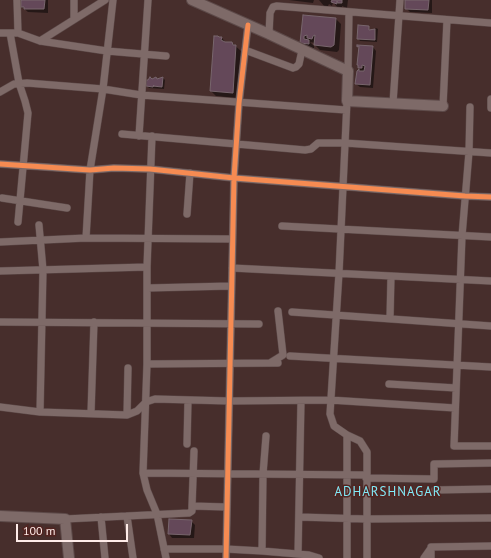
<!DOCTYPE html>
<style>
body{margin:0}
#map{position:relative;width:491px;height:558px;overflow:hidden;background:#472e2c;font-family:"PT Sans",sans-serif}
canvas{display:block}
.scale{position:absolute;left:16px;top:524px;width:112px;height:18px;box-sizing:border-box;border:2px solid #ffece9;border-top:0;padding-left:5px;font-size:12px;line-height:14px;white-space:nowrap;color:#ffece9;-webkit-text-stroke:3px #522421;paint-order:stroke}
</style>
<div id="map">
<canvas width="491" height="558"></canvas>
<div class="scale">100 m</div>
</div>
<script>
const c = document.querySelector('canvas').getContext('2d');
c.lineJoin = 'round';
function paint(path, color) { c.fillStyle = color; c.fill(path, 'evenodd'); }
const poly = rows => new Path2D(rows.map(r => 'M' + r).join(''));
function strokePath(path, color, width, dash) { c.strokeStyle = color; c.lineWidth = width; c.lineCap = dash ? 'butt' : 'round'; c.setLineDash(dash || []); c.stroke(path); }
function write(font, color, halo, rows, align = 'center') {
  c.font = font + ' "PT Sans",sans-serif'; c.lineWidth = 3; c.setLineDash([]); c.textBaseline = 'middle'; c.strokeStyle = halo; c.fillStyle = color; for (const [text, x, y, turn = 0] of rows) {
    c.save(); c.translate(x, y); c.rotate((+turn || 0) * Math.PI / 180); c.textAlign = isNaN(turn) ? turn : align; if (halo) c.strokeText(text, 0, 0); c.fillText(text, 0, 0); c.restore();
  }
}
const shadow = poly([
 [22,0,48,0,48,13,28,12,22,7],
 [289,0,314,0,313,3],
 [319,0,348,0,347,8,342,6,342,8,337,7,333,2,332,6,329,4,328,6,324,6],
 [406,0,432,0,432,13,410,12,406,8],
 [303,16,336,19,341,24,339,50,337,52,320,50,315,45,315,43,310,42,314,46,314,48,306,48,301,42],
 [368,27,371,31,374,31,376,28,378,29,377,42,360,41,358,38],
 [215,37,222,38,226,43,232,43,241,51,237,98,216,96,211,91],
 [373,47,376,51,373,88,360,87,356,84,358,71,360,69,359,67],
 [163,78,165,80,164,89,149,88,147,86,152,80,157,80],
 [170,520,191,521,195,525,194,538,172,538,169,534]
]);
const building = poly([
 [21,0,45,0,44,9,24,9,24,7,21,7,21,0],
 [332,0,342,0,342,3,338,3,337,1,337,4,331,2,332,0],
 [405,0,429,0,428,10,405,9,405,0],
 [303,15,336,18,334,45,331,47,314,45,315,35,313,36,312,39,307,38,307,35,304,36,304,39,309,40,309,44,300,43,303,15],
 [358,25,369,26,369,30,375,29,375,40,357,39,358,25],
 [214,36,218,36,219,37,222,37,221,40,225,42,232,42,233,45,236,45,233,93,210,91,214,36],
 [357,45,373,46,370,85,355,84,357,71,359,69,359,71,364,71,365,66,362,65,362,68,358,68,358,65,357,65,359,46,357,47,357,45],
 [150,77,152,79,156,77,157,79,163,77,162,87,153,86,154,85,153,87,146,86,146,80,148,80,150,77],
 [169,519,192,520,190,535,168,534,169,519]
]);
const street = poly([
 [17,0,18,33],
 [74,0,74,19],
 [0,33,18,33,40,41,107,51,166,56],
 [10,33,19,83,25,101,28,113,18,222],
 [269,34,270,13,273,7,277,6,491,23],
 [40,41,105,0],
 [245,50,293,68,296,67,299,64,302,50],
 [348,71,349,12],
 [0,92,14,84,27,83,103,89,141,95,346,110],
 [347,101,339,273,330,414,334,426,347,435,360,441,367,452,367,558],
 [393,103,400,0],
 [443,106,447,20],
 [470,107,469,152,462,236,454,446,491,446],
 [491,108,491,99],
 [122,134,305,150,311,149,318,143,345,143,491,153],
 [139,136,148,0],
 [152,136,147,267,147,364,143,473,147,490,157,514,166,558],
 [0,164,90,170,114,168,150,169,234,178,465,196,491,197],
 [2,198,67,208],
 [187,214,190,173],
 [39,225,43,270,40,412],
 [282,226,491,237],
 [86,238,90,170,103,89,113,0],
 [0,242,86,238,232,239],
 [232,268,491,281],
 [0,271,147,267],
 [147,288,231,286],
 [292,312,491,326],
 [390,318,391,276],
 [0,322,259,324],
 [290,356,491,367],
 [270,363,283,355,278,311],
 [147,364,278,363],
 [389,384,456,388],
 [0,407,40,412,127,415,137,411,146,402,155,399,229,401,330,400,455,408],
 [91,413,94,322],
 [127,415,128,368],
 [347,435,347,558],
 [187,444,188,401],
 [143,473,366,475],
 [366,478,434,479,434,464,491,463],
 [435,490,491,489],
 [192,506,227,507],
 [127,516,133,558],
 [101,517,105,558],
 [299,517,366,519,491,518],
 [65,519,189,513,192,511,192,506,194,451],
 [164,549,226,549,262,551,309,555,319,558],
 [262,551,263,474,266,436],
 [298,554,301,401],
 [226,558,234,178,239,103,248,25],
 [424,558,431,548],
 [431,558,431,547,491,546]
]);
const secondary = poly([
 [192,0,269,34,348,71,347,101,443,106],
 [0,516,65,519,69,558]
]);
const cycleway = poly([
 [0,164,90,170,114,168,150,169,234,178,465,196,491,197],
 [226,558,234,178,239,103,248,25]
]);
const neighbourhoodNames = [
 ["ADHARSHNAGAR",388,492]
];
paint(shadow, '#0007');
paint(building, '#644859');
strokePath(building, '#78666d', 1);
strokePath(street, '#5d4a49', 8);
strokePath(secondary, '#5d4a49', 12);
strokePath(street, '#7e6a68', 7);
strokePath(secondary, '#7e6a68', 10);
strokePath(cycleway, '#f68b52', 5);
c.letterSpacing = '1px';
write('13px', '#81ebf8', '#522421', neighbourhoodNames);
c.letterSpacing = '0px';
</script>
